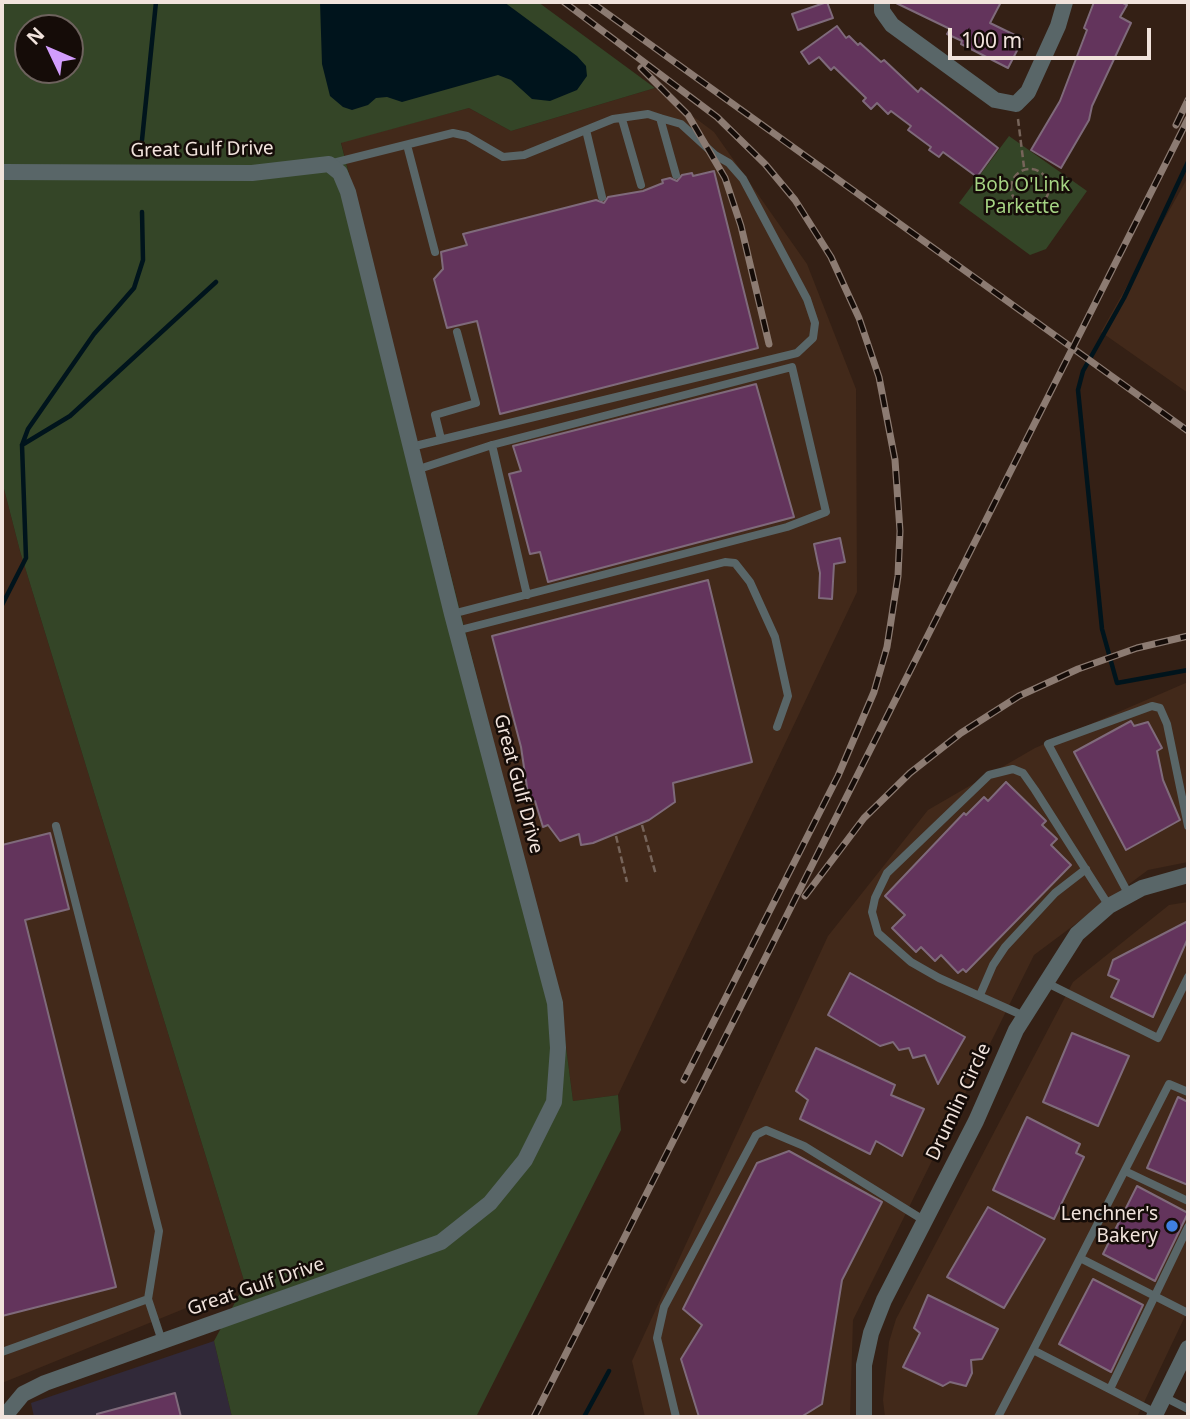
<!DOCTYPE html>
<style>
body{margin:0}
#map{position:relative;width:1190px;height:1419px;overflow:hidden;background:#342015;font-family:"Noto Sans",sans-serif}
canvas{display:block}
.frame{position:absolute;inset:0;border:4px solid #f1e3dc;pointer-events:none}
.north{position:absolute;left:14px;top:14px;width:70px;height:70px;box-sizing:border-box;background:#150c08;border:2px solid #6d625d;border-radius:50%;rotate:314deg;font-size:19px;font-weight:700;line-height:28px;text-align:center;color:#f1e3dc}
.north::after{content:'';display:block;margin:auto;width:24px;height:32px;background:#d29dfd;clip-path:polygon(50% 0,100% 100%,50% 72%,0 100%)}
.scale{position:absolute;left:948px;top:28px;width:203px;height:32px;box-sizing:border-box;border:4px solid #f1e3dc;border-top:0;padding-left:9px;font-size:21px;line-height:24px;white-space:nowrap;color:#f1e3dc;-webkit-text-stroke:5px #150c08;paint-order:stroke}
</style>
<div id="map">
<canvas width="1190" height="1419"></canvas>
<div class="frame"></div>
<div class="north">N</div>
<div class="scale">100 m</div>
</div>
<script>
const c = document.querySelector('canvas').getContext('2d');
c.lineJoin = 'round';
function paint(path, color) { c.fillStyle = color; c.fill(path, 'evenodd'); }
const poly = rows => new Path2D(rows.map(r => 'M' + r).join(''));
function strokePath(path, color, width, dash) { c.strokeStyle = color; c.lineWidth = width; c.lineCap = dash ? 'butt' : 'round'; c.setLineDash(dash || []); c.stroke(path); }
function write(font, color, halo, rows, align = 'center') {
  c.font = font + ' "Noto Sans",sans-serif'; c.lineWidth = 5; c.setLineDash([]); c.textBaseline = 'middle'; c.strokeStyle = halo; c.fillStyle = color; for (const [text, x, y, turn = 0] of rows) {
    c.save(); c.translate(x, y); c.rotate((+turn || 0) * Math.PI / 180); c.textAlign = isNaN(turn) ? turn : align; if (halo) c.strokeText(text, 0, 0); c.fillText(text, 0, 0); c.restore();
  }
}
const commercial = poly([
 [214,1341,232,1417,34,1417,31,1403]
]);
const built = poly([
 [655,88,714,132,807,264,856,389,857,592,618,1095,573,1101,561,1008,341,142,469,108,511,131],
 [1188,177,1188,393,1101,332],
 [2,481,20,551,245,1284,2,1383],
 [1188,682,1188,862,1148,870,1034,955,853,1320,850,1417,645,1417,632,1361,828,936,928,810,1035,748],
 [1188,902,1188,1310,1137,1417,885,1417,883,1400,889,1342,896,1319,1073,982,1169,905]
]);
const green = poly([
 [2,2,538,2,655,88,511,131,469,108,341,143,561,1008,573,1101,618,1095,621,1130,476,1417,232,1417,214,1341,245,1284,20,551,2,481],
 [28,28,70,28,70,70,28,70],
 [1009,136,1087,191,1046,249,1030,255,959,203]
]);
const water = poly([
 [320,2,504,2,577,56,586,66,587,76,577,90,550,101,532,99,511,80,498,75,402,102,387,97,376,98,368,105,352,110,343,107,330,96,322,64]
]);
const stream = poly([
 [142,140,156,2],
 [1188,162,1124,298,1083,371,1078,390,1102,629,1117,683,1188,670],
 [22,445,70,416,216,282],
 [2,605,26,558,22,445,28,429,94,334,134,288,143,260,142,212],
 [584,1417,609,1371]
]);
const building = poly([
 [827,2,833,18,798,30,792,14,827,2],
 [894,2,1001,2,990,23,1023,39,1008,68,961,44,962,41,947,34,950,29,894,2],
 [1094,2,1121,2,1127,5,1120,17,1131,23,1092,106,1089,120,1061,168,1031,150,1060,101,1087,30,1084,28,1094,2],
 [837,26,846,38,849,36,858,45,860,43,881,62,884,60,918,92,921,88,998,148,977,177,943,152,939,157,929,150,931,147,908,130,911,126,891,111,888,114,877,103,871,109,863,101,866,98,834,67,831,70,819,57,809,64,801,52,837,26],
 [714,171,758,348,500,414,477,321,447,328,434,279,443,269,441,252,467,245,463,234,596,200,604,203,608,197,643,191,663,183,662,180,670,178,677,181,682,175,692,173,693,176,714,171],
 [756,384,794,517,548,582,540,552,530,554,509,474,521,471,513,446,756,384],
 [840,538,845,562,834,564,832,599,819,598,820,573,814,544,840,538],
 [708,580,752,762,673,783,675,802,649,820,593,843,581,845,579,834,560,841,548,825,543,827,535,801,529,801,521,747,492,636,708,580],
 [1131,721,1134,726,1148,722,1162,748,1157,751,1163,780,1180,820,1126,850,1074,752,1131,721],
 [1006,782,1046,821,1042,825,1057,839,1051,845,1071,865,966,972,963,969,958,973,941,955,935,961,921,947,916,952,892,928,905,915,885,896,964,813,966,815,984,797,988,801,1006,782],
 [50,833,69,909,25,920,116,1287,2,1316,2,845,50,833],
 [1188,921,1188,938,1153,1017,1111,997,1119,980,1108,975,1113,960,1188,921],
 [850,973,965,1037,938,1084,925,1055,913,1058,909,1048,899,1050,893,1042,880,1046,828,1015,850,973],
 [1072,1033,1129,1056,1098,1126,1043,1102,1072,1033],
 [816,1048,895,1085,891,1095,924,1109,902,1156,876,1141,870,1154,800,1119,808,1100,796,1091,816,1048],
 [1178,1097,1188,1102,1188,1185,1147,1168,1178,1097],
 [1027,1117,1080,1144,1076,1153,1084,1157,1054,1219,993,1190,1027,1117],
 [789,1151,882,1202,842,1280,822,1404,801,1417,699,1417,681,1359,702,1325,683,1309,757,1163,789,1151],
 [1137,1186,1188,1213,1155,1281,1103,1254,1137,1186],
 [988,1207,1045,1239,1004,1308,947,1277,988,1207],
 [1093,1279,1143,1305,1111,1372,1059,1344,1093,1279],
 [928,1295,998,1329,982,1359,971,1360,972,1373,966,1386,950,1382,943,1386,903,1367,920,1333,914,1328,928,1295],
 [175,1393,181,1417,97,1417,97,1414,175,1393]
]);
const path = poly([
 [1018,119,1024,167],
 '1011 188a19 19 0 1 1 38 0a19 19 0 1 1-38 0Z',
 [642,825,656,875],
 [616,836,627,882]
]);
const service = poly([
 [660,118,676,175],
 [622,119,641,185],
 [586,130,602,197],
 [407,145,435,252],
 [329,164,453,133,467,136,503,157,524,155,613,119,648,114,660,118,681,124,715,155,729,163,743,179,807,299,815,323,813,338,797,353,411,447],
 [441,439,435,415,476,403,457,332],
 [492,445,527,595],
 [416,470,492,445,792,367,826,512,787,527,452,614],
 [456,631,725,562,735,563,750,582,775,637,788,696,777,727],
 [56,826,159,1231,148,1299],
 [1129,895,1048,744,1152,706,1160,708,1167,724,1188,826],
 [1045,982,1158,1038,1188,977],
 [980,995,993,965,1005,947,1055,893,1086,869],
 [1024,1016,939,978,911,962,878,933,872,912,875,898,887,873,989,775,1013,769,1023,773,1035,790,1109,906],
 [1125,1171,1188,1201],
 [1080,1258,1188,1313],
 [2,1352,148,1299,162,1341],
 [1110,1389,1188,1227],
 [1164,1397,1188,1409],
 [1156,1413,1033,1350,1169,1084,1188,1092],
 [676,1417,657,1338,664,1307,756,1135,766,1130,804,1146,925,1221],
 [998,1417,1033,1350]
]);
const minor = poly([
 [882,2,882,11,892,25,995,100,1016,104,1028,92,1058,26,1065,2],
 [2,172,252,173,329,164,340,173,348,192,452,614,555,1003,558,1048,554,1102,525,1160,490,1203,441,1242,45,1383,23,1394,4,1417],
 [864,1417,864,1365,871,1333,884,1300,976,1121,1016,1030,1077,934,1109,906,1142,888,1188,875],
 [1154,1417,1188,1348]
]);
const rail = poly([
 [564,2,717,117,765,164,795,200,831,257,859,318,879,377,895,460,900,531,898,576,887,647,874,692,838,776,684,1080],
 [591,2,1188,431],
 [641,68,688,115,725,178,741,226,769,344],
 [1176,125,1188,100],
 [805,896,864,818,910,773,961,733,1019,696,1078,669,1137,648,1188,636],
 [534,1417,1188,119]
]);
const markers = [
 [1172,1226,7,"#3f7fe0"]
];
const streetNames = [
 ["Great Gulf Drive",202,150,-1],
 ["Great Gulf Drive",518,784,75],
 ["Drumlin Circle",959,1102,-65],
 ["Great Gulf Drive",256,1287,-19]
];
const parkNames = [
 ["Bob O'Link",1022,186],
 ["Parkette",1022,208]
];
const poiNames = [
 ["Lenchner's",1158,1215],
 ["Bakery",1158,1237]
];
paint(commercial, '#312939');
paint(built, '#42291a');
paint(green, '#344527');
paint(water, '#00141c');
strokePath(stream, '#00141c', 4.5);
paint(building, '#63345c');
strokePath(building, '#7f6a7b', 2);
strokePath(path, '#76645a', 2.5, [7, 3.5]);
strokePath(service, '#596668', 8);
strokePath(minor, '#596668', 16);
strokePath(rail, '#8c7b72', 7);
strokePath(rail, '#150c08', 4.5, [13]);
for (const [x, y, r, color] of markers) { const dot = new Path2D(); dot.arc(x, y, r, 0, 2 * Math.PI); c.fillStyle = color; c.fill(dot); strokePath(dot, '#150c08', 2.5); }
write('19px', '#f1e3dc', '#150c08', streetNames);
write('19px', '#a5d383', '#150c08', parkNames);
write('19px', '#f1e3dc', '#150c08', poiNames, 'right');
</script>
